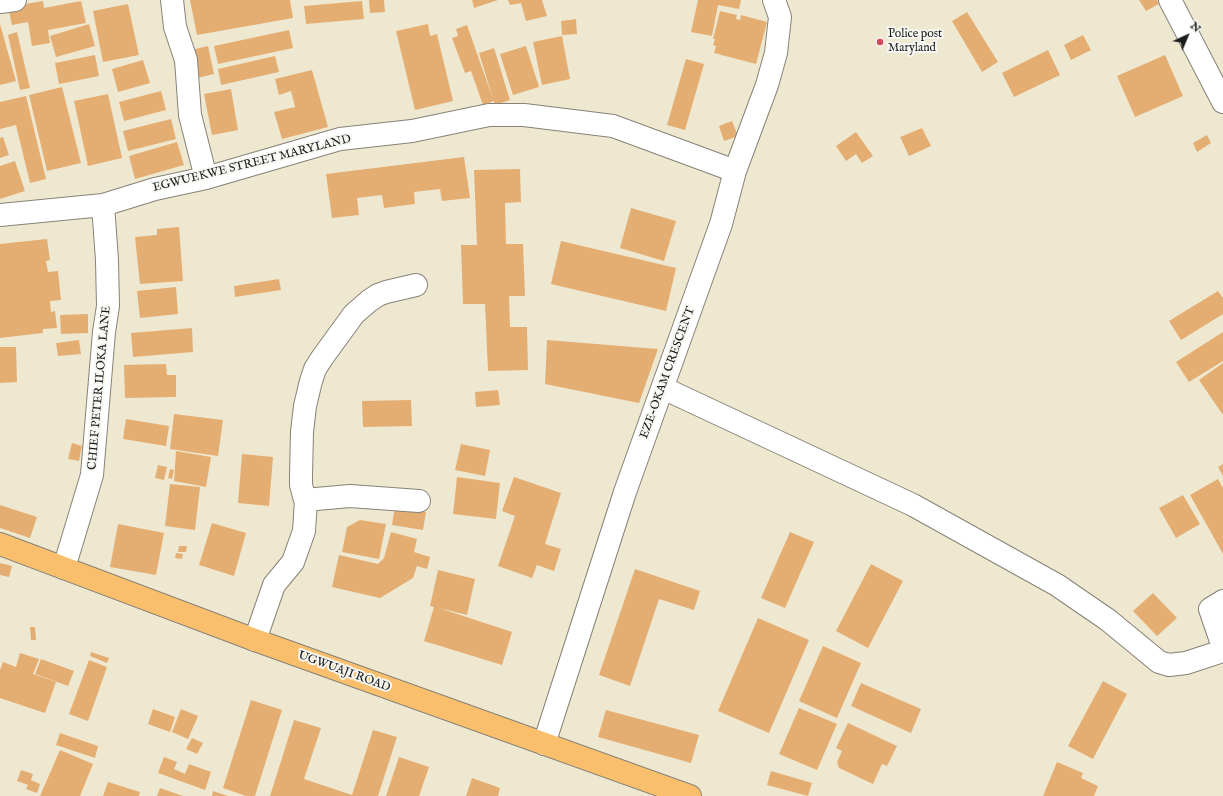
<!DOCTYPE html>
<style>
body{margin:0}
#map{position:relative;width:1223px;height:796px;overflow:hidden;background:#efe8d1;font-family:"IM FELL English",serif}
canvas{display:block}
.north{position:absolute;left:1167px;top:16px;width:40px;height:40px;-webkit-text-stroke:3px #f6f6f2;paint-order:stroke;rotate:44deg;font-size:11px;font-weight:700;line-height:16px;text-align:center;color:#1c1c1c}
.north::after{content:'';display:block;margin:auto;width:14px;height:18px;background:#1c1c1c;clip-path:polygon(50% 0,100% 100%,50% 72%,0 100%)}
</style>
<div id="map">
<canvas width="1223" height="796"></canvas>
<div class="north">N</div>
</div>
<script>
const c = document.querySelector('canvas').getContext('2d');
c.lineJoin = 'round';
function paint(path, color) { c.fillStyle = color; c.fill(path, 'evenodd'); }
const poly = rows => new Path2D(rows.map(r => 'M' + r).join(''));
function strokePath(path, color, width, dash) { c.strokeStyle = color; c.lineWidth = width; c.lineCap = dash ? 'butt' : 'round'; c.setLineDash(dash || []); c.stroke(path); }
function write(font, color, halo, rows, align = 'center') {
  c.font = font + ' "IM FELL English",serif'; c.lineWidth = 4; c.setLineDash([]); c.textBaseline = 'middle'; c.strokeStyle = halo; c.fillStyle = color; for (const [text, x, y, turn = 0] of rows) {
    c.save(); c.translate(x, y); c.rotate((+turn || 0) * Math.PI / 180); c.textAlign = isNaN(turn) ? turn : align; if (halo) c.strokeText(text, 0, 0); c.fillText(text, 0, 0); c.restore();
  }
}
const building = poly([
 [190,0,290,0,293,18,197,35],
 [369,0,384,0,385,12,370,13],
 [472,0,498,0,474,8],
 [508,0,542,0,547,16,526,21,521,3,510,5],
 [698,0,741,0,739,9,718,5,712,36,691,32],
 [1139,0,1157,0,1159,4,1146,11],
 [43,1,44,8,81,1,86,23,48,30,50,43,32,46,28,22,12,25,8,7],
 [362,1,364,19,306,24,304,6],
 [128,4,139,55,103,62,93,11],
 [720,11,737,15,736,19,740,20,741,15,767,22,756,64,714,53,716,46,713,45,715,39,713,39],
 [967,12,998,62,982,72,952,21],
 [576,19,577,34,562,35,561,21],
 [0,24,16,81,0,85],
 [89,24,95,46,56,57,50,36],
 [428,24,430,36,437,34,453,101,415,110,396,31],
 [467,25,493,99,479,53,494,48,510,100,495,105,494,101,483,105,471,71,465,73,452,38,458,36,456,29],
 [289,30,293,48,218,64,214,46],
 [17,32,30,88,20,90,8,35],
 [1083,35,1091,50,1071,60,1064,45],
 [562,36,570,79,542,85,533,42],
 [208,46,214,74,197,78,191,50],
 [526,46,539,87,513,95,500,54],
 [1048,50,1060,75,1014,97,1002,73],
 [95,55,99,76,59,84,55,63],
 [1165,55,1183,96,1135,117,1117,76],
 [275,56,279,72,221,85,218,69],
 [686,59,704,64,685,130,667,125],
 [143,60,150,83,118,92,112,69],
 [312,70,328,127,282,139,274,112,295,107,291,91,279,95,275,79],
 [62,87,81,163,47,171,29,95],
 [231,89,238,130,212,135,204,94],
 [161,91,166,110,124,121,119,102],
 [108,94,122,158,88,166,74,101],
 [26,96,46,179,30,183,16,125,0,129,0,102],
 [171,119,176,139,128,151,123,131],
 [732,121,738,136,724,141,719,126],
 [922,128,931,146,909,156,900,137],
 [856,132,873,156,862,163,856,154,846,161,836,146],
 [1207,135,1211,143,1197,152,1193,143],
 [3,137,9,155,0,158,0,138],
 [177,142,184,165,135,179,129,156],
 [464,157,470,198,442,201,440,189,414,192,415,204,384,208,382,195,357,198,359,215,332,218,326,174],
 [15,161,25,191,0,199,0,166],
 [520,169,521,202,505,203,506,244,523,244,525,296,509,296,510,327,527,327,528,370,488,371,485,304,463,304,461,245,477,245,474,170],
 [631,208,676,221,664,261,620,248],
 [179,227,183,281,140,284,135,237,157,235,157,229],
 [47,239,50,260,46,261,48,272,58,271,61,300,50,301,51,312,55,311,57,328,43,329,43,333,0,338,0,244],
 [561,241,676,268,666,311,551,284],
 [279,279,281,290,235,297,234,286],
 [176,287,178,314,140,318,137,291],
 [1218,291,1223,298,1223,314,1181,340,1169,321],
 [88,314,88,333,61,334,60,315],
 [192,328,193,352,133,357,131,333],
 [1223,332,1223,361,1189,382,1176,362],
 [79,340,81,354,58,356,56,343],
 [547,340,658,349,639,403,545,384],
 [0,347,16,347,17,382,0,383],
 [1223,363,1223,415,1199,380],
 [166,364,167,375,176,375,176,397,125,398,124,365],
 [498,390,500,405,476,407,475,392],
 [411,400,412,426,363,427,362,401],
 [174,414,223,420,218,456,170,449],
 [126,419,169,426,166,446,123,439],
 [72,443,82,446,79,461,68,459],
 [461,444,490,450,485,476,455,470],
 [176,451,211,457,206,487,174,481],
 [242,454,273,457,269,506,238,503],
 [1223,464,1223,476,1218,467],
 [158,465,167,467,164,480,155,478],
 [170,469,174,470,172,479,168,478],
 [457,477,500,483,496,519,453,514],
 [514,477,561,493,545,544,561,549,554,571,537,565,532,578,498,566,515,516,502,511],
 [1218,479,1223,488,1223,554,1190,495],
 [170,484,200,487,195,530,165,526],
 [1183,495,1200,524,1176,538,1159,508],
 [0,505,37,517,30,538,0,528],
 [395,506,426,512,423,530,392,525],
 [360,520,386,524,379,559,342,552,347,527],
 [212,523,246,533,234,576,199,565],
 [118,524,164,533,156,575,110,567],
 [391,532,417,539,414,552,430,557,427,569,417,566,413,578,380,598,332,587,339,555,378,564,384,558],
 [790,532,814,542,785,608,761,598],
 [179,546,187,546,186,552,178,552],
 [176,553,183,554,182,559,175,558],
 [0,563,12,566,9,577,0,575],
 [871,564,903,581,868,648,836,631],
 [635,569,700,591,694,610,659,599,630,686,599,675],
 [438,570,475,579,467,615,439,608,512,632,502,665,424,641,434,607,430,606],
 [1153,593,1177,618,1157,636,1133,611],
 [758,618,809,640,769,733,718,711],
 [30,627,35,627,36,640,31,640],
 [823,646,861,663,837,718,799,701],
 [91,652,109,658,107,663,90,656],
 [20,653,39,659,33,674,56,682,45,713,0,698,0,670,3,662,16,667],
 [41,659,74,671,68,686,35,674],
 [89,660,107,667,88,721,69,714],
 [1103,681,1127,694,1093,759,1068,746],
 [861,683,921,709,911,733,851,706],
 [251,700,282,710,255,796,246,796,223,788],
 [799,708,837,724,817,770,779,754],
 [153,709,175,717,170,732,148,724],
 [181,709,198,716,188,739,172,732],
 [606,710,699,735,691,763,598,737],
 [294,720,321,728,304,779,352,795,373,730,397,737,378,796,270,796],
 [848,723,897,746,887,766,882,764,873,784,839,768,837,762,842,751,836,748],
 [60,733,98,746,95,758,56,745],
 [192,738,203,743,197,754,186,749],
 [60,750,93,764,80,796,40,796],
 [164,757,177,762,174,769,185,774,189,764,211,772,205,790,158,773],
 [399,757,429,767,419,796,386,796],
 [1057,762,1083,773,1081,778,1098,786,1094,796,1043,796],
 [21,770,33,774,31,780,40,784,37,793,26,789,28,785,17,781],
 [771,771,812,783,808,796,767,785],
 [472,778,500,788,498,796,466,796],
 [108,782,140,792,139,796,103,796],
 [160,788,183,796,157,796],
 [213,791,228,796,212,796]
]);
const minor = poly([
 [172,0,175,27,186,60,190,115,206,178],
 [1170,0,1223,102],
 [0,2,15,0],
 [0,215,103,205,155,189,206,178,340,139,412,131,489,115,524,115,613,126,735,171],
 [416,285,386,292,378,295,369,301,354,314,322,358,315,369,311,381,305,406,302,432,301,476,301,485,305,500,350,496,419,501],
 [663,388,913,505,1057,585,1108,620,1159,662,1169,665,1186,663,1223,651],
 [64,568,92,475,104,332,108,306,107,260,103,205],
 [1223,601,1210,609,1223,647],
 [255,640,274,585,293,562,304,531,306,500],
 [544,744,625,492,721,224,735,171,767,85,776,53,780,17,774,0]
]);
const major = poly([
 [0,544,255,640,690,796]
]);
const markers = [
 [880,42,4,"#d1495b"]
];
const poiNames = [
 ["Police post",888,35],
 ["Maryland",888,49]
];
const streetNames = [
 ["EGWUEKWE STREET MARYLAND",252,164,-14],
 ["EZE-OKAM CRESCENT",668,373,-70],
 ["CHIEF PETER ILOKA LANE",100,388,-85],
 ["UGWUAJI ROAD",344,672,20]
];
paint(building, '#e4ae73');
strokePath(minor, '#868276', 24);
strokePath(major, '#868276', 24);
strokePath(minor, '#fff', 22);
strokePath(major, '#f9bf6d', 22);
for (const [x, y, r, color] of markers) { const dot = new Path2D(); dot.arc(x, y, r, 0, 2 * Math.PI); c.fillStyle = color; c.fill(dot); strokePath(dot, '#f6f6f2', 1.5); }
write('12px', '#1c1c1c', '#f6f6f2', poiNames, 'left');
write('12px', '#1c1c1c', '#f6f6f2', streetNames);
</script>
